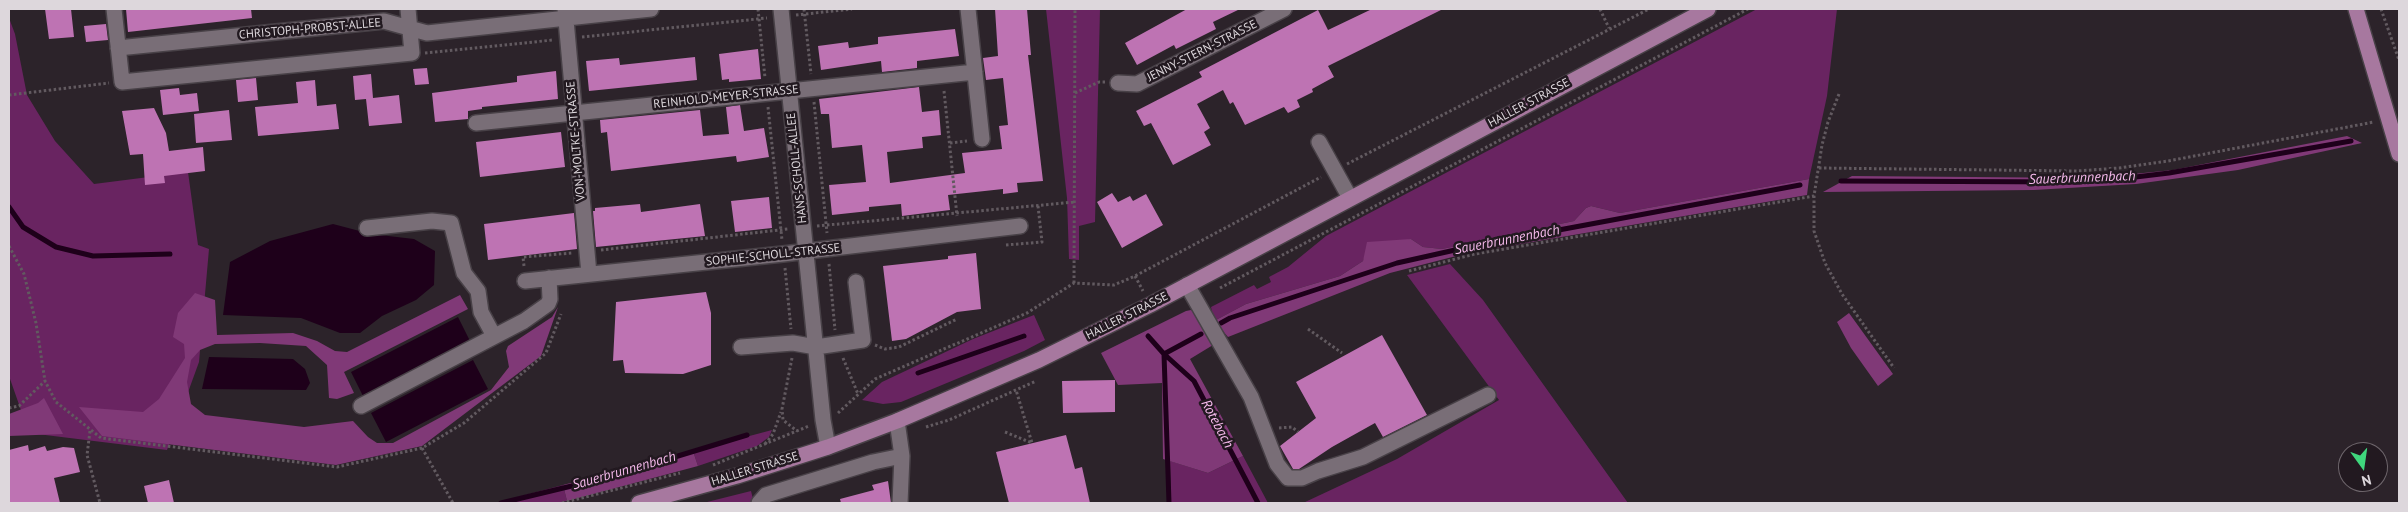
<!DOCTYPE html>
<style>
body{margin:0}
#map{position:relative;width:2408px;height:512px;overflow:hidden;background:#2c232a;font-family:"PT Sans",sans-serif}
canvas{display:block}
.frame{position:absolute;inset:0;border:10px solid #ddd7dc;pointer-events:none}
.north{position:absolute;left:2338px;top:442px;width:50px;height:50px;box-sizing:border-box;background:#221920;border:1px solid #6d656b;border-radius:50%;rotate:166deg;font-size:14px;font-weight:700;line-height:20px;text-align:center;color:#ddd7dc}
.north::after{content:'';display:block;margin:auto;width:18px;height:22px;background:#3fd77d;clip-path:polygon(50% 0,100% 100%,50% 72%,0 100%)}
</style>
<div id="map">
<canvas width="2408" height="512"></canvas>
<div class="frame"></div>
<div class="north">N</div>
</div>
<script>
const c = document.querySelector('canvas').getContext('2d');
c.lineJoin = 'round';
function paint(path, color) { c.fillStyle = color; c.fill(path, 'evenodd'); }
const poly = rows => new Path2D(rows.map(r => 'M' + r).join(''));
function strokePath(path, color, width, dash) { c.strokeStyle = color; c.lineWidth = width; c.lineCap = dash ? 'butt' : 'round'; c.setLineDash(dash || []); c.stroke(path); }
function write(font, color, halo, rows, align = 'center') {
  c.font = font + ' "PT Sans",sans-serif'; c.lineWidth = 5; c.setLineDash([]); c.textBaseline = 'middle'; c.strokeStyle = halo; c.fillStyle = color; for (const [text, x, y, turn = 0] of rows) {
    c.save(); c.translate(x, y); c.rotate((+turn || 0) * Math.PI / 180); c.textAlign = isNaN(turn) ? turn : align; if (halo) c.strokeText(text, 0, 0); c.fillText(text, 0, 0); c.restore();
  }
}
const green = poly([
 [1046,9,1100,9,1095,222,1079,226,1079,260,1069,259,1067,198],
 [1757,9,1837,9,1827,96,1809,179,1620,213,1591,206,1586,208,1574,221,1442,249,1423,247,1411,239,1366,253,1363,261,1340,276,1246,304,1214,321,1211,307,1254,285,1257,289,1271,282,1269,277,1288,267,1326,236],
 [9,18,15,34,27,95,55,141,94,184,188,172,198,245,209,249,199,362,167,450,29,433,9,376],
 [1450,264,1483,300,1628,503,1303,503,1397,459,1499,400,1407,275],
 [1034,315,1045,340,1024,351,901,402,883,404,862,400,882,382,973,339],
 [772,430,769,437,757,446,698,466,693,451],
 [1243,456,1268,503,1171,503,1170,461,1208,473],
 [563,485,567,501,555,503,495,503],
 [751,491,754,503,703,503]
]);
const forest = poly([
 [2347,136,2362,143,2238,170,2136,184,2034,190,1823,192,1852,176,2094,178,2173,170],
 [1809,179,1807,195,1468,253,1390,273,1228,337,1214,321,1246,304,1340,276,1363,261,1367,242,1411,239,1423,247,1442,249,1574,221,1586,208,1591,206,1620,213],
 [195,293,215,300,217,335,293,333,317,341,335,351,347,352,460,295,468,309,344,372,354,393,337,399,329,398,327,365,306,346,260,343,215,344,200,350,191,360,187,382,191,404,205,415,304,427,353,421,368,437,377,443,393,443,491,390,509,367,506,351,508,346,552,317,558,307,541,356,422,446,336,465,102,436,79,407,143,412,159,399,185,358,184,344,173,337,178,313],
 [1191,310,1195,312,1213,345,1190,359,1243,456,1208,473,1163,459,1162,383,1118,385,1101,353,1186,311],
 [1849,313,1893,374,1878,386,1851,348,1837,322],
 [44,398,63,434,9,436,9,414,38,403],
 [693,451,698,466,567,501,563,485]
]);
const water = poly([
 [333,224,371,234,414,239,435,251,434,285,416,300,382,316,360,333,340,333,301,318,223,315,230,262,270,241],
 [458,317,470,341,363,396,351,372],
 [209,357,293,359,305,369,310,383,306,390,202,389],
 [473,360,488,389,386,442,371,413]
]);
const stream = poly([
 [1841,181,2076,182,2119,179,2169,173,2351,141],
 [9,207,23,227,56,247,93,256,170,254],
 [1221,323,1230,318,1397,263,1473,246,1800,185],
 [1148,336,1164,354,1194,381,1258,503],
 [1164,354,1169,503],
 [1164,354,1201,334],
 [918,373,1024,336],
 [501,503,609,477,747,435]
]);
const building = poly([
 [45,9,71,9,74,37,49,39],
 [126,9,251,9,252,18,128,32],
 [995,9,1027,9,1031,55,1028,55,1043,181,1017,183,1018,192,1003,194,1003,189,948,195,950,210,902,216,901,204,869,207,869,211,832,215,829,185,866,182,862,145,832,148,829,114,821,114,819,99,919,87,922,112,939,110,941,135,922,137,923,148,887,152,890,183,965,173,962,153,1002,149,999,126,1008,125,1003,78,986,80,983,58,998,56],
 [1187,9,1240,9,1213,22,1216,29,1176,49,1174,45,1137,65,1125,43],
 [1372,9,1443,9,1328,66,1334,77,1312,89,1313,92,1297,100,1300,107,1288,113,1284,107,1245,125,1233,102,1230,104,1223,90,1197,104,1210,128,1204,132,1211,145,1173,165,1151,123,1144,126,1136,111,1202,77,1199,72,1318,10,1328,30],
 [106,24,108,40,86,42,84,26],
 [955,29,959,56,917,61,917,68,882,72,881,61,821,70,818,46,848,42,849,48,878,44,878,37],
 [758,49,761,79,729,82,729,79,722,80,719,54],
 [695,57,697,80,589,91,586,61,619,58,620,65],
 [427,68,429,84,415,85,413,69],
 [556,71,558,99,482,107,482,109,468,111,468,119,435,122,432,93,517,82,517,76],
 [371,74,373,98,399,95,402,123,369,126,366,99,355,100,353,76],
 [256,78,258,100,238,102,236,80],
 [315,80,317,106,336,104,339,129,258,136,255,107,298,103,296,82],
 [179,88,180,95,197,93,199,111,163,115,160,90],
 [740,105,744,131,764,128,769,157,737,162,736,156,611,171,607,132,601,133,600,120,700,110,703,136,729,134,726,107],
 [154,108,166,133,169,151,203,147,205,171,164,176,165,183,145,185,143,154,130,155,122,111],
 [229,110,232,140,196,143,194,114],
 [561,132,565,167,480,177,476,142],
 [1112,193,1118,202,1130,196,1133,201,1146,194,1163,225,1122,248,1097,202],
 [769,197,772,228,735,232,731,201],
 [640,204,641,212,700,204,705,236,596,247,593,211,595,211,595,208],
 [574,213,577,249,488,260,484,224],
 [976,253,981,309,957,312,906,339,892,341,883,266,948,259,948,256],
 [706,292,711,313,711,365,683,374,625,373,623,360,613,361,616,302],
 [1382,335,1427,415,1383,437,1375,423,1332,447,1299,469,1293,469,1280,446,1316,418,1296,382],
 [1115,380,1115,412,1063,413,1062,381],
 [1066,435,1075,469,1082,467,1090,503,1009,503,996,452],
 [28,445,29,451,45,446,47,451,63,447,74,448,80,472,54,478,60,503,9,503,9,450],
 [169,480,174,503,148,503,144,486],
 [888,481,891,503,841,503,840,499,874,490,872,485]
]);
const path = poly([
 [758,9,765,78],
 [804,9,811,74],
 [1600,9,1609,28],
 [2381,9,2399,60],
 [796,15,852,9],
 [582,37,767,18],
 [425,53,553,40],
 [944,91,957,216],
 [1075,93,1099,82,1105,82],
 [1839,94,1828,122,1822,145,1814,196,1814,231,1825,263,1842,294,1894,368],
 [9,95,109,83],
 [814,102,827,233],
 [768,107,782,240],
 [950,143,967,141],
 [1347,164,1649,9],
 [1819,168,2077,171,2119,168,2168,161,2374,122],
 [817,226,1075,202],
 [1006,245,1042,242,1038,206],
 [9,246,24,274,36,323,45,381],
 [601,250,788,229],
 [829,264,835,330],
 [524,266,523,257,572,253],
 [785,268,791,329],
 [1409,271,1475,254,1814,196],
 [1135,276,1143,291],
 [1074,283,1075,9],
 [1220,288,1748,9],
 [1308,329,1342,353],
 [875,345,885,349,899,347,957,319],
 [792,358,782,409,783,420,797,431],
 [843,358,858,394],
 [9,408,19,406,45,381,56,402,101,438,337,467,422,448,464,423,546,353,561,314],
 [838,413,875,379,1027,313,1074,283,1114,285,1135,276,1321,177],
 [926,427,949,420,1036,381],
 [1279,428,1292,427,1298,432],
 [90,431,87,455,100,503],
 [1005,432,1032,443,1016,390],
 [765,444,773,434,781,412],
 [422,448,453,503],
 [713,465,809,426],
 [562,503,680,473]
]);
const minor = poly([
 [114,9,122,82,412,53,408,9],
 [565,9,589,274],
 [781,9,823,420,828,447],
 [968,9,982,139],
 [118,48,384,21,427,33,651,9],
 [1118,83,1137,84,1284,9],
 [476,123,975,72],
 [1319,142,1350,198],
 [367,228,432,221,451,223,464,273,478,291,481,312,494,336],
 [525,281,783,254,1020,226],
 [1187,285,1251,397,1277,464,1288,478,1302,478,1318,471,1363,457,1488,395],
 [741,347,793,343,816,347,863,340,856,282],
 [361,406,524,321,548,304,550,299,549,278],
 [897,421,902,456,900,503],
 [759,503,766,495,873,462,902,456]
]);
const major = poly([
 [2356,9,2399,154],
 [639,503,737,476,828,447,897,421,1039,360,1150,305,1708,9]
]);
const streetNames = [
 ["CHRISTOPH-PROBST-ALLEE",310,29,-5],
 ["JENNY-STERN-STRASSE",1202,51,-27],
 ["REINHOLD-MEYER-STRASSE",726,97,-6],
 ["HALLER STRASSE",1529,103,-28],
 ["VON-MOLTKE-STRASSE",576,141,-95],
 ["HANS-SCHOLL-ALLEE",797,168,-96],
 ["SOPHIE-SCHOLL-STRASSE",773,255,-6],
 ["HALLER STRASSE",1127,316,-27],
 ["HALLER STRASSE",755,469,-17]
];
const waterNames = [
 ["Sauerbrunnenbach",2082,178,-2],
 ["Sauerbrunnenbach",1507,240,-11],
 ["Rotebach",1217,424,62],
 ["Sauerbrunnenbach",624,471,-16]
];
paint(green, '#692461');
paint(forest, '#803977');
paint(water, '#1e001a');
strokePath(stream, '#1e001a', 5);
paint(building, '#be73b3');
strokePath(minor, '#484147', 18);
strokePath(major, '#484147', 18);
strokePath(path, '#625a60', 3, [2.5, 2.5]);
strokePath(minor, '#796e77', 15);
strokePath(major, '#a7789f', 15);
write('12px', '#ddd7dc', '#221920', streetNames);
write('italic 14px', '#f6baec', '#221920', waterNames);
</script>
